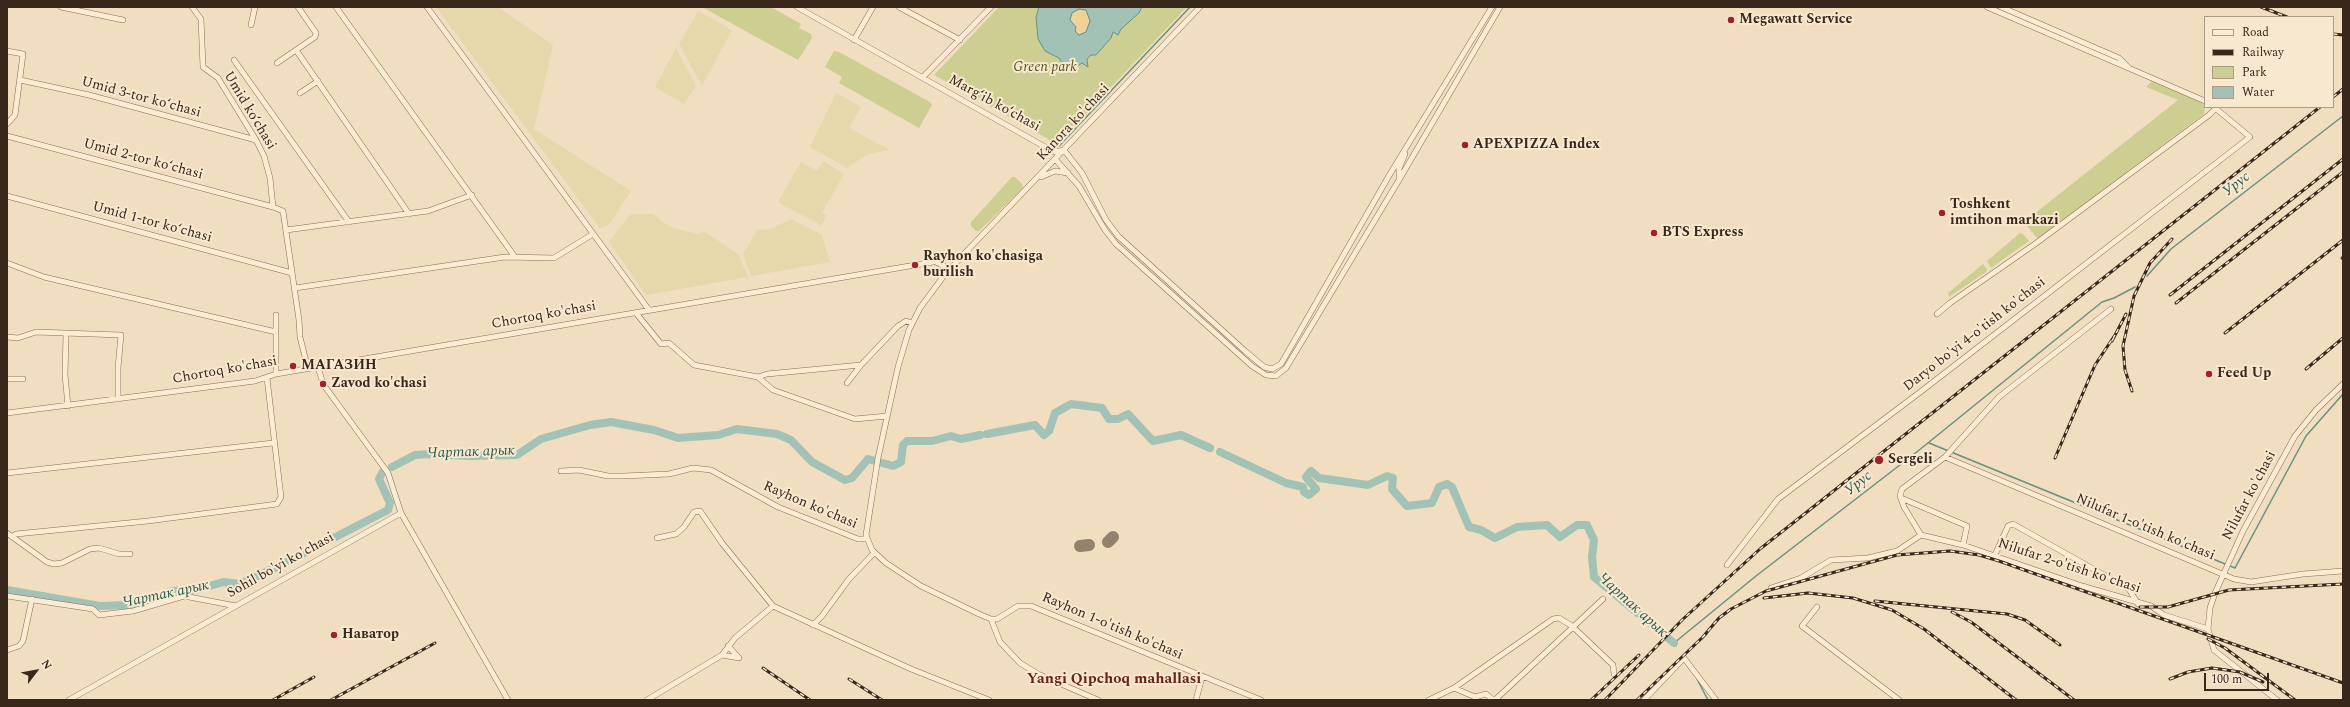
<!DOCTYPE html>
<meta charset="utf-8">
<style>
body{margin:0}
#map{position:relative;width:2350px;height:707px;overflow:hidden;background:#f1ddbf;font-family:Spectral,serif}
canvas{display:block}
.frame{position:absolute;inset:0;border:8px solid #39271c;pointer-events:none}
.legend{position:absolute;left:2204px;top:16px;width:130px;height:92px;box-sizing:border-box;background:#f8e8cf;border:1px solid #ac9b87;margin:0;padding:5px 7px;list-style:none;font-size:12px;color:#39271c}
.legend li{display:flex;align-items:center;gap:8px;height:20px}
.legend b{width:20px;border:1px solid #ac9b87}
.north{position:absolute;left:16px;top:651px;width:40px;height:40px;-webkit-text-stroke:3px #f8e8cf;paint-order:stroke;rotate:58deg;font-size:11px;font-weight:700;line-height:16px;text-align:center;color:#39271c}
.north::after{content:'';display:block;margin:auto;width:14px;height:18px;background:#39271c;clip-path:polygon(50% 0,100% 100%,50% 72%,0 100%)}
.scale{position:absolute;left:2204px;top:673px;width:65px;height:18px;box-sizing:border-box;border:2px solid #39271c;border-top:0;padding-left:5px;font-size:12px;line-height:14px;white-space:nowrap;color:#39271c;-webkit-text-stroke:3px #f8e8cf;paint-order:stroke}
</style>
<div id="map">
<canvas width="2350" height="707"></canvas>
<div class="frame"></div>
<ul class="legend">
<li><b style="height:5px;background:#fbebd2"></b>Road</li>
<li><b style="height:5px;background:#39271c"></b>Railway</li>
<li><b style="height:11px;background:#cdcf92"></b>Park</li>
<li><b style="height:11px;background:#a2c2b6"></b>Water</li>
</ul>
<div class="north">N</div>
<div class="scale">100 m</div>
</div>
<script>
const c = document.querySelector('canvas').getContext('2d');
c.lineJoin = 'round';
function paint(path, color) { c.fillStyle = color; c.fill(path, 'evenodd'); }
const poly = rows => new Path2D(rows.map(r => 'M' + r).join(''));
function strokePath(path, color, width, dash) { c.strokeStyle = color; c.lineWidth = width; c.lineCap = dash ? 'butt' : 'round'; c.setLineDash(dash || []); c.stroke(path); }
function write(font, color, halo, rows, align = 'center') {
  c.font = font + ' Spectral,serif'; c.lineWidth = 4; c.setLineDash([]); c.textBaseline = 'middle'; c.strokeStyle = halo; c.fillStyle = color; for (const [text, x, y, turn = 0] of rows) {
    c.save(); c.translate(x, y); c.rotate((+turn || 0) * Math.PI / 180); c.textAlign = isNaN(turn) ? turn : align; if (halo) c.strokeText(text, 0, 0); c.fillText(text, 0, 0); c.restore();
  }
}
const farmland = poly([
 [436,7,498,7,553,45,534,129,631,191,609,225,600,228],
 [698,11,732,30,702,86,679,44],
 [676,48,696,86,684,104,655,87],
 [836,93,861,107,849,128,890,150,868,154,847,168,810,147],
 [823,161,844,174,822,213,826,215,822,226,778,202,801,162,817,171],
 [630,214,653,214,670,227,697,234,705,232,738,254,748,277,646,295,609,242],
 [791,219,822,235,830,262,751,276,743,254,757,230,771,229]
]);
const green = poly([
 [702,7,771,7,801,24,799,28,811,34,812,38,798,60],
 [999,7,1187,7,1057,144,934,75],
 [834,51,839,52,930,102,932,105,919,128,839,83,842,77,825,67],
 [2152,81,2201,102,2205,106,2204,114,2039,238,2036,237,2024,222,2178,100,2146,87],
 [1012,177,1015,177,1022,184,1023,188,979,231,976,231,971,226,971,222],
 [2020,233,2023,234,2029,241,1991,268,1987,261],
 [1983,264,1987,269,1986,272,1949,297,1948,293]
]);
const sand = poly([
 [1082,8,1088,13,1090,25,1086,32,1079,35,1070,20,1072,13]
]);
const water = poly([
 [1039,7,1142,7,1139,13,1121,29,1118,35,1113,32,1111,38,1096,55,1091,55,1087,59,1088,67,1082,63,1076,67,1066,69,1059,58,1045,51,1038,39,1036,17,1039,7],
 [1079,9,1086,10,1090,21,1086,32,1079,35,1075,31,1076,27,1070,20,1072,13,1079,9]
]);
const stream = poly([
 [1059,146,1190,7],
 [2147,276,2171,249,2343,116],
 [1929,443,2235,568,2306,436,2343,394],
 [1676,646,1674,643,1756,576,1918,451,2102,302,2114,298,2135,287],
 [1697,679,1708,700]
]);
const river = poly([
 [987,434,1035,425,1044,435,1049,431,1055,413,1071,404,1102,408,1109,419,1118,419,1128,414,1153,441,1181,435,1210,448],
 [1220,452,1286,483,1303,487,1304,492,1309,495,1316,489,1306,477,1311,471,1319,478,1368,485,1387,476,1393,478,1392,489,1407,506,1432,503,1439,487,1447,484,1452,487,1469,527,1481,530,1495,538,1517,527,1547,525,1560,537,1577,525,1587,525,1594,540,1592,557,1594,577,1674,643],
 [392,467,415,455,429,454,470,456,517,455,541,439,590,425,611,422,654,430,678,438,718,435,737,429,777,434,791,440,812,462,845,480,852,478,868,459,893,466,901,462,903,445,907,441,932,441,951,436,961,439,980,435],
 [7,590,100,606,127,605,155,599,172,591,196,590,223,582,240,584,277,567,388,510,390,503,379,479,382,473]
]);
const taxiway = poly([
 [1108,542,1113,537],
 [1080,546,1089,545]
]);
const minor = poly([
 [61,7,123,20],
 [192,7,201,19,203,67,218,78,256,140,264,156,270,178,273,207,283,211,299,320,300,337,308,369],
 [298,7,316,33,315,37,296,50,409,214],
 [336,7,515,257],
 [427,7,649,310],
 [797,7,1054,152,1064,150,1082,173,1106,220,1118,236,1245,351,1264,367,1272,369,1281,364,1390,174,1492,7],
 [899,7,960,40],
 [1200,7,964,254,943,277,920,308,909,330,898,367,878,458,866,535,872,550,886,563,921,586,979,614,991,619,997,619,1018,606,1031,606,1261,700],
 [1987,7,2205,101],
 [2001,7,2119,58,2129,68],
 [251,25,255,7],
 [854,40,873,7],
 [7,51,23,54,15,115,7,124],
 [234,60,349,222],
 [277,63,296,50],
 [923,77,991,7],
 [20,80,89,95,256,140],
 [300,93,318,81],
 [7,136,273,207],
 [1055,159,1079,186,1105,230,1116,244,1252,366,1266,375,1276,376,1286,368,1399,180,1500,7],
 [1041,177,1055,171,1068,173],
 [1399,180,1399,169,1405,154],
 [7,196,292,273],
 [286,230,428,211,472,195],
 [936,262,944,266,944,274],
 [7,263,44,277,276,332],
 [295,288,505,257,554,258,593,234],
 [636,313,661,344,669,343,694,365,758,377,767,374,861,365,898,326,906,321,912,323],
 [1937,314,1950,303,2035,244,2209,115,2216,108],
 [66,335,65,375,68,406],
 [7,337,18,338,36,332,121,335,118,368,118,399],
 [318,367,323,384,388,473,401,513,508,700],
 [276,374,276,315],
 [758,377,773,390,855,419,887,416],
 [7,379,23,379],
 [847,383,861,365],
 [7,413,255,381,276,374,933,262,961,255],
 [1945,457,2234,579,2251,582,2303,574,2343,571],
 [561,471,579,470,608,476,624,476,669,474,693,468,711,470,778,507,858,539,867,539],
 [7,473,273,443],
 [1901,498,1967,526,1963,545],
 [7,533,47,562,54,564,62,563,90,549,99,548,119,554,130,554],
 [1921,535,1904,507,1900,496,1902,489,1945,457,1999,397,2111,309],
 [12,537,16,534,148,521,277,504,281,497,267,378],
 [657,538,676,534,684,527,694,512,700,511,722,543,773,606,911,669,989,700],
 [1995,555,2008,526,2013,524,2129,589,2138,604],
 [1727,565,1778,499,1919,393,2250,137,2214,107],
 [1771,588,1801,578,1831,560,1868,558,1897,551,1921,535,1963,545,2082,586,2151,606,2164,615,2208,629],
 [7,596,93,609,99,615,133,611,184,596,236,606],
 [1817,607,1802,626,1899,700],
 [991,619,1000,642,1020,663,1038,674,1098,700],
 [813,625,822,616,849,579,874,553],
 [728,646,739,658],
 [7,650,19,646,23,641,32,599],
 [722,655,735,638,773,606],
 [1454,688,1475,697,1486,694,1492,699,1496,699,1603,599],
 [69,700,401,513],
 [647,700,722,655,739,658],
 [1196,700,1202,677],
 [1429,700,1454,688,1553,619,1559,618,1572,626,1613,665,1614,674],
 [1644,700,1684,658,1716,700],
 [2277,700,2214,650,2208,629,2210,608,2215,593,2243,531,2295,436,2316,410,2343,384]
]);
const rail = poly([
 [2261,7,2287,17],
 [2333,34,2343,35],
 [2333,97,2343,89],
 [2342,258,2343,257],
 [2170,295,2343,159],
 [2176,303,2343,172],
 [2225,333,2343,240],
 [2112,341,2126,314],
 [2306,369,2343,338],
 [2132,391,2125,370,2123,346,2134,296,2150,263,2172,239],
 [2055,458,2095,365,2115,335],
 [1764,598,1808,593,1853,598,1892,610,1924,629,2016,700],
 [1875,601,2007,614,2025,620,2060,645],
 [2140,607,2168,607,2229,590,2343,584],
 [1952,612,1971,622,2074,700],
 [1702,638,1719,618,1731,609,1766,591,1897,555,1950,551,1979,555,1999,561,2343,683],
 [2208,639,2225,648,2295,700],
 [763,668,810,700],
 [849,679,882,700],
 [2170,679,2188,672,2212,668,2240,672,2263,682],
 [273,700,314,677],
 [331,700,435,643],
 [1591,700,1639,655],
 [1605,700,1682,620,1760,549,2320,107],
 [1637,700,1706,634]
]);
const markers = [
 [1731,20,4,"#9d222d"],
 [1465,145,4,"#9d222d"],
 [1942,213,4,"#9d222d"],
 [1654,233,4,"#9d222d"],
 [915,265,4,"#9d222d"],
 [293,366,4,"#9d222d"],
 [2209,374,4,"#9d222d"],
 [323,384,4,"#9d222d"],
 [1879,460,5,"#9d222d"],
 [334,635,4,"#9d222d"]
];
const poiNames = [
 ["Megawatt Service",1739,20],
 ["APEXPIZZA Index",1473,145],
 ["Toshkent",1950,205],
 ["imtihon markazi",1950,221],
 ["BTS Express",1662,233],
 ["Rayhon ko'chasiga",923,257],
 ["burilish",923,273],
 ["МАГАЗИН",301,366],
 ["Feed Up",2217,374],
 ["Zavod ko'chasi",331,384],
 ["Sergeli",1888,460],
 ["Наватор",342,635]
];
const parkNames = [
 ["Green park",1045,68]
];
const streetNames = [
 ["Umid 3-tor koʻchasi",141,98,15],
 ["Marg‘ib ko‘chasi",994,104,29],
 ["Umid ko‘chasi",249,111,59],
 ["Kanora ko'chasi",1074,123,-47],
 ["Umid 2-tor koʻchasi",143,160,15],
 ["Umid 1-tor koʻchasi",152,223,15],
 ["Chortoq ko'chasi",544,316,-10],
 ["Daryo bo'yi 4-o'tish ko'chasi",1975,335,-38],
 ["Chortoq ko'chasi",225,371,-10],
 ["Nilufar ko'chasi",2250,496,-62],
 ["Rayhon ko'chasi",810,506,23],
 ["Nilufar 1-o'tish ko'chasi",2145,528,23],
 ["Sohil bo'yi ko'chasi",281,566,-29],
 ["Nilufar 2-o'tish ko'chasi",2069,567,18],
 ["Rayhon 1-o'tish ko'chasi",1112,627,23]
];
const waterNames = [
 ["Урус",2237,185,-38],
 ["Чартак арык",471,453,-2],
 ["Урус",1859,484,-39],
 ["Чартак арык",166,595,-12],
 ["Чартак арык",1632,606,42]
];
const neighbourhoodNames = [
 ["Yangi Qipchoq mahallasi",1114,680]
];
paint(farmland, '#e7d8ac');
paint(green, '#cdcf92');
paint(sand, '#efd19a');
paint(water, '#a2c2b6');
strokePath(water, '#699183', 1);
strokePath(stream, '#699183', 1.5);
strokePath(river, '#a2c2b6', 8);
strokePath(taxiway, '#95826e', 12);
strokePath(minor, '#8a6d56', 6);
strokePath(minor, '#fbebd2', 5);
strokePath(rail, '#39271c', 3);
strokePath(rail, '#f8e8cf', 1.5, [4.5]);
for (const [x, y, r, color] of markers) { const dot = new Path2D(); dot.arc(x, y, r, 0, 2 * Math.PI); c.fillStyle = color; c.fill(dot); strokePath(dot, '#f8e8cf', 1.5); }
write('bold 14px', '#39271c', '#f8e8cf', poiNames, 'left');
write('italic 14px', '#4e5721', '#f8e8cf', parkNames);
write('14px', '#39271c', '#f8e8cf', streetNames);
write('italic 15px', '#2a5a53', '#f8e8cf', waterNames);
write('bold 15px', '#682218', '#f8e8cf', neighbourhoodNames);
</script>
